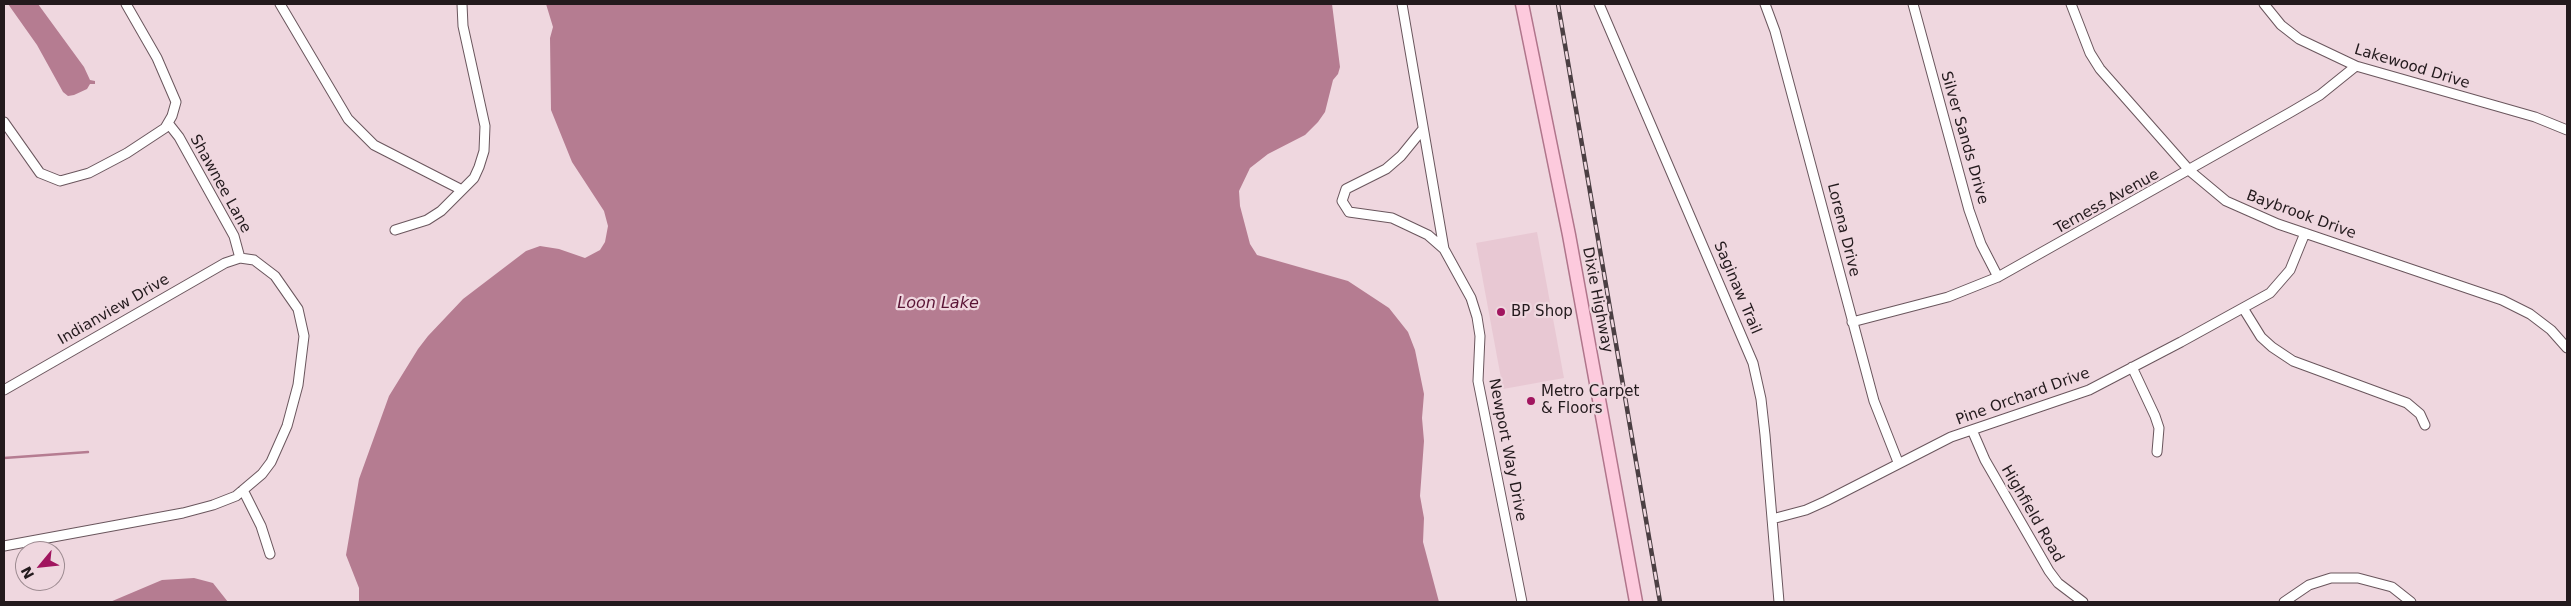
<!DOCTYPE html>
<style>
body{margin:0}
#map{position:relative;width:2571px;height:606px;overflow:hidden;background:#efd7df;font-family:"DejaVu Sans",sans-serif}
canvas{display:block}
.frame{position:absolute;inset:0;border:5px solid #231a1d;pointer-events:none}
.north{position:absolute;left:15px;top:541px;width:50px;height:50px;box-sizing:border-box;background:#efd7df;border:1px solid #9d8b91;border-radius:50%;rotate:242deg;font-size:14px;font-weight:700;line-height:20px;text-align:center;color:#231a1d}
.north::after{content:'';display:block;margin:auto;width:18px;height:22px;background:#a1155f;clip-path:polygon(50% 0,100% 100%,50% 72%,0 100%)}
</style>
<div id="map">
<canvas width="2571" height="606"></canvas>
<div class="frame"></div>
<div class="north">N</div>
</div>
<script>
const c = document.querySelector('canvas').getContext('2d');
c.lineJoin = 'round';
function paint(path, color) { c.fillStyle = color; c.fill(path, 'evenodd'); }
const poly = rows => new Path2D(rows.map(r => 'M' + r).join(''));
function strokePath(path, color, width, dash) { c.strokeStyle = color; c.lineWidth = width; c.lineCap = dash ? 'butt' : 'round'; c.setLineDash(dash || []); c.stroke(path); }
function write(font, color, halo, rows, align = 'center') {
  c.font = font + ' "DejaVu Sans",sans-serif'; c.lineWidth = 4.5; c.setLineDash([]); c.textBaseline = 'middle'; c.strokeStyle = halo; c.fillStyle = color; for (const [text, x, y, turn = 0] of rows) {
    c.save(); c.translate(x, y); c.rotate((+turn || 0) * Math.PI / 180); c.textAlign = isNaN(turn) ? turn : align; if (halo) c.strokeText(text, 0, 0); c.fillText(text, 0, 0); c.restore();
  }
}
const built = poly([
 [1537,232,1564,378,1503,389,1476,243]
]);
const water = poly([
 [8,4,38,4,84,67,90,80,95,81,95,84,90,84,87,89,74,95,68,96,63,92,37,45],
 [546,4,1332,4,1340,67,1338,74,1333,80,1325,112,1318,122,1305,135,1268,154,1250,168,1239,191,1240,206,1250,244,1257,255,1348,281,1389,308,1408,332,1415,350,1424,394,1422,418,1424,441,1420,496,1424,518,1423,542,1439,602,359,602,359,588,346,555,359,479,389,396,418,349,428,336,463,299,526,251,540,246,559,249,585,258,600,250,605,242,608,226,604,211,572,162,551,110,550,38,553,27],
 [194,578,213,583,228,602,110,602,162,580]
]);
const stream = poly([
 [4,458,88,452]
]);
const street = poly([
 [280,4,348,119,374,145,462,190],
 [1402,4,1444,249,1471,298,1477,317,1480,336,1478,381,1522,602],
 [1599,4,1753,363,1761,399,1765,435,1779,602],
 [1765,4,1775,31,1874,401,1898,462],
 [1913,4,1969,210,1981,244,1998,277],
 [2071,4,2090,53,2100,69,2190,171,2226,201,2278,224,2502,300,2530,314,2551,330,2567,348],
 [2264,4,2281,25,2299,39,2356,66,2535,117,2567,130],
 [4,122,40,173,60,181,89,173,127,153,165,128,172,116,176,102,157,58,126,4],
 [168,123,179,137,234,236,240,258],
 [1423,129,1401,156,1386,169,1346,189,1342,201,1349,212,1392,218,1428,235,1444,249],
 [395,230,427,220,441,211,474,178,479,167,484,151,485,126,463,26,462,4],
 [2243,308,2261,337,2272,347,2293,361,2407,403,2420,414,2425,425],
 [1852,322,1948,297,1998,277,2291,112,2320,95,2356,66],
 [2132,367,2155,416,2159,428,2157,452],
 [4,390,225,263,240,258,254,260,275,276,298,309,304,336,298,385,287,426,271,462,262,474,236,496,213,505,183,513,4,546],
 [1972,430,1985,460,2049,571,2058,583,2083,602],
 [243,490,261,526,270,554],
 [1772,519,1806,510,1826,501,1951,437,2089,390,2181,342,2270,293,2290,270,2305,233],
 [2284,602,2309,585,2331,578,2358,578,2392,587,2411,602]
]);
const primary = poly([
 [1522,4,1569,235,1636,602]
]);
const rail = poly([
 [1558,4,1660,602]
]);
const markers = [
 [1501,312,5,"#a1155f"],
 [1531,401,5,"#a1155f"]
];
const streetNames = [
 ["Lakewood Drive",2412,67,17],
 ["Silver Sands Drive",1964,138,74],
 ["Shawnee Lane",220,184,61],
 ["Terness Avenue",2107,202,-29],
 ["Baybrook Drive",2301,215,20],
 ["Lorena Drive",1843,230,76],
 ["Saginaw Trail",1737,288,67],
 ["Dixie Highway",1597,300,79],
 ["Indianview Drive",114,310,-30],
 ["Pine Orchard Drive",2023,397,-20],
 ["Newport Way Drive",1507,450,79],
 ["Highfield Road",2032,514,60]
];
const poiNames = [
 ["BP Shop",1511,312],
 ["Metro Carpet",1541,392],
 ["& Floors",1541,409]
];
const waterNames = [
 ["Loon Lake",938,304]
];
paint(built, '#e8c8d3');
paint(water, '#b57c91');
strokePath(stream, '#b57c91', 2.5);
strokePath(street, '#6a565d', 11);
strokePath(primary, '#b0758b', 15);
strokePath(street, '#fff', 9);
strokePath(primary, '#fdcadd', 12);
strokePath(rail, '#4b3f43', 4.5);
strokePath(rail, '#efd7df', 2.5, [8]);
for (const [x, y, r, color] of markers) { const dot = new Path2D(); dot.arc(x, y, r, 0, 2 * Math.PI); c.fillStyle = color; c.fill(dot); strokePath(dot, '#efd7df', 2); }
write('15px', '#231a1d', '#efd7df', streetNames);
write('15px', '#231a1d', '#efd7df', poiNames, 'left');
write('italic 16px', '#5a1435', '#efd7df', waterNames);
</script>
